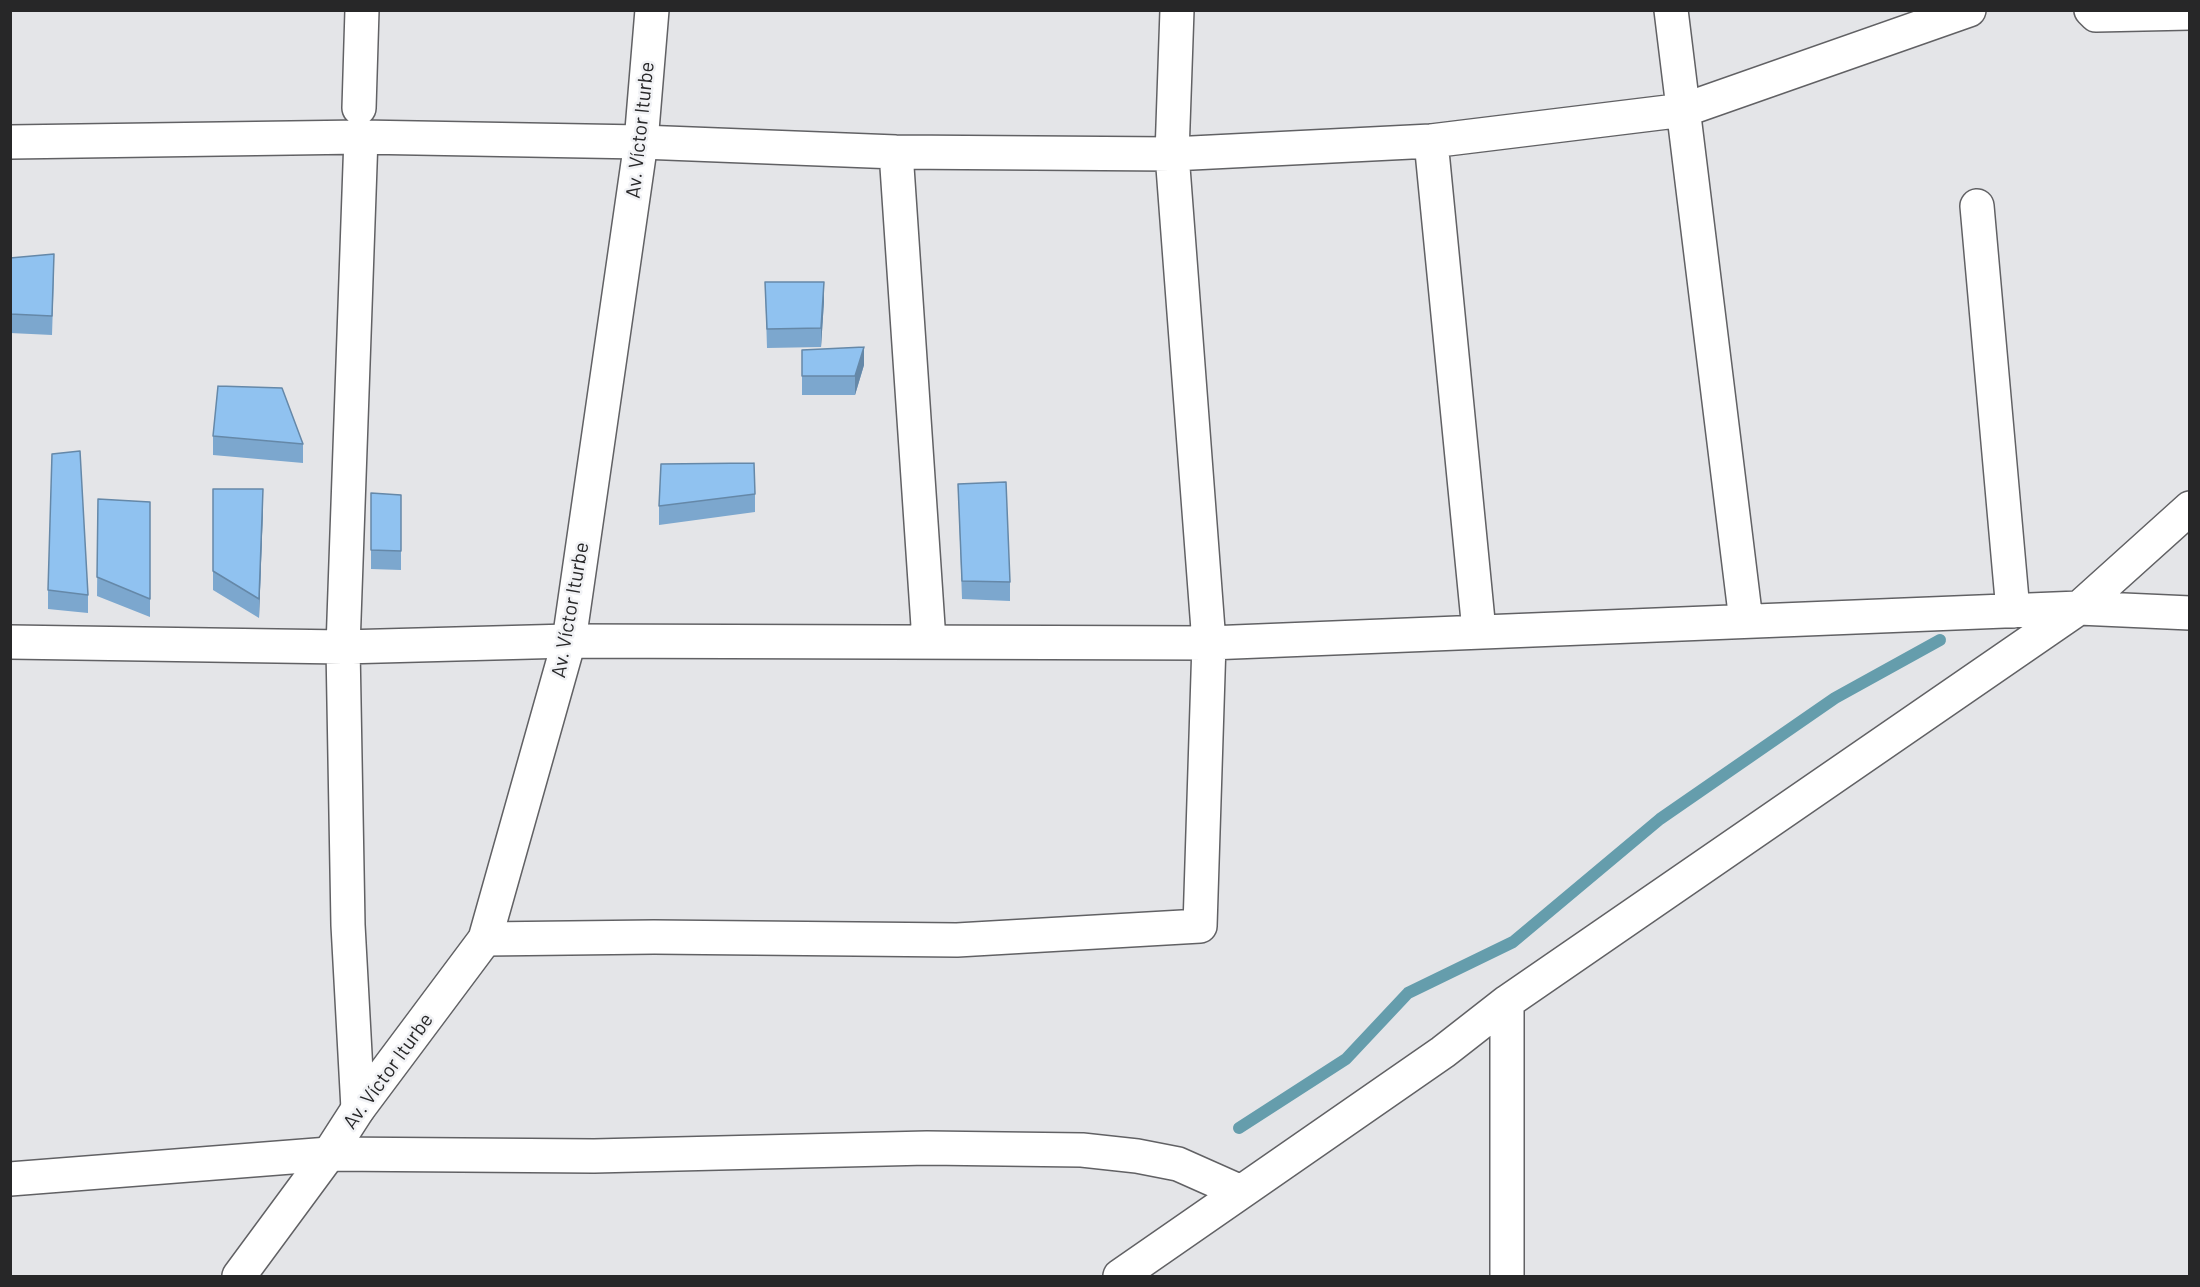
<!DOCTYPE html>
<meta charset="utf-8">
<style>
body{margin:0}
#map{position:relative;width:2200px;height:1287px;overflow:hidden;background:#e4e5e8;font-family:Barlow,sans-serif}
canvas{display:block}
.frame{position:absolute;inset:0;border:12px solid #272728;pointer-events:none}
</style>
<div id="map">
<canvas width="2200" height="1287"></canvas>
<div class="frame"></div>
</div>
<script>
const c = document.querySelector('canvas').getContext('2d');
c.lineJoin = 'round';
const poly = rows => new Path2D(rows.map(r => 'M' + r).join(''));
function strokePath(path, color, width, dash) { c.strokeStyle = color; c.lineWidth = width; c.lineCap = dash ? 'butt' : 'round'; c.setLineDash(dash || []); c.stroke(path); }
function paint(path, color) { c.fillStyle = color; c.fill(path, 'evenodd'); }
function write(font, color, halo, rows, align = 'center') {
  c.font = font + ' Barlow,sans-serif'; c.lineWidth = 5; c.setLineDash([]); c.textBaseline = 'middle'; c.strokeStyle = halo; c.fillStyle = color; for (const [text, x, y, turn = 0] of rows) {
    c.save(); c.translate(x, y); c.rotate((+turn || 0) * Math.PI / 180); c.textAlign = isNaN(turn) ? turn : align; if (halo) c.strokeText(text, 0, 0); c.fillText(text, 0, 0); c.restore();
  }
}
const stream = poly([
 [1239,1128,1346,1059,1408,993,1513,942,1660,819,1835,698,1940,640]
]);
const minor = poly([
 [1671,10,1746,621],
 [2091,10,2096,15,2190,13],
 [359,108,362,10],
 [1431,141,1479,631],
 [10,142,361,137,641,142,896,152,1172,154,1431,141,1684,110,1969,10],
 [896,152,929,641],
 [1977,206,2013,611],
 [10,642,343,647,569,641,1209,643,2079,608,2190,613],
 [485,939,654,937,957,940,1200,926,1209,643,1172,154,1177,10],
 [358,1109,348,925,343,647,361,137],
 [10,1179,329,1154,594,1156,927,1148,1082,1150,1137,1156,1178,1164,1241,1192],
 [1120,1276,1443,1052,1507,1002,2079,608,2190,508],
 [1507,1276,1507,1002]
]);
const tertiary = poly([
 [239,1276,329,1154,358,1109,485,939,569,641,641,142,652,10]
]);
const wall = poly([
 [10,258,54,273,52,335,10,333],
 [765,282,824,301,821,347,767,348],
 [802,350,864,365,855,395,802,395],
 [213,436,303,444,303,463,213,455],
 [958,484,1010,582,1010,601,962,599],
 [213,489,263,508,259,618,213,590],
 [371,493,401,495,401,570,371,569],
 [755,494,755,512,659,525,659,506],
 [98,499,150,502,150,617,97,596],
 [48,590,88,595,88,613,48,609]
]);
const shadedWall = poly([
 [824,282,824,301,821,347,821,328],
 [864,347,864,365,855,395,855,376],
 [263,489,263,508,259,618,259,599]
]);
const building = poly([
 [54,254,52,316,10,314,10,258,54,254],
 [765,282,824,282,821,328,767,329,765,282],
 [864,347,855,376,802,376,802,350,864,347],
 [218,386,282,388,303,444,213,436,218,386],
 [80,451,88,595,48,590,52,454,80,451],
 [754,463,755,494,659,506,661,464,754,463],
 [1006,482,1010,582,962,581,958,484,1006,482],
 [213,489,263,489,259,599,213,571,213,489],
 [371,493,401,495,401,551,371,550,371,493],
 [98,499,150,502,150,599,97,577,98,499]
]);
const streetNames = [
 ["Av. Víctor Iturbe",640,130,-84],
 ["Av. Víctor Iturbe",570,610,-80],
 ["Av. Víctor Iturbe",388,1071,-54]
];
strokePath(stream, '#659dac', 12);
strokePath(minor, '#616164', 36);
strokePath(tertiary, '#616164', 36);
strokePath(minor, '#fff', 33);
strokePath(tertiary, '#fff', 33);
paint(wall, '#7ca7ce');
paint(shadedWall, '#6588a8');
paint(building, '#90c2f0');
strokePath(building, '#6588a8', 1.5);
write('20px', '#272728', '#f1f2f5', streetNames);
</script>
